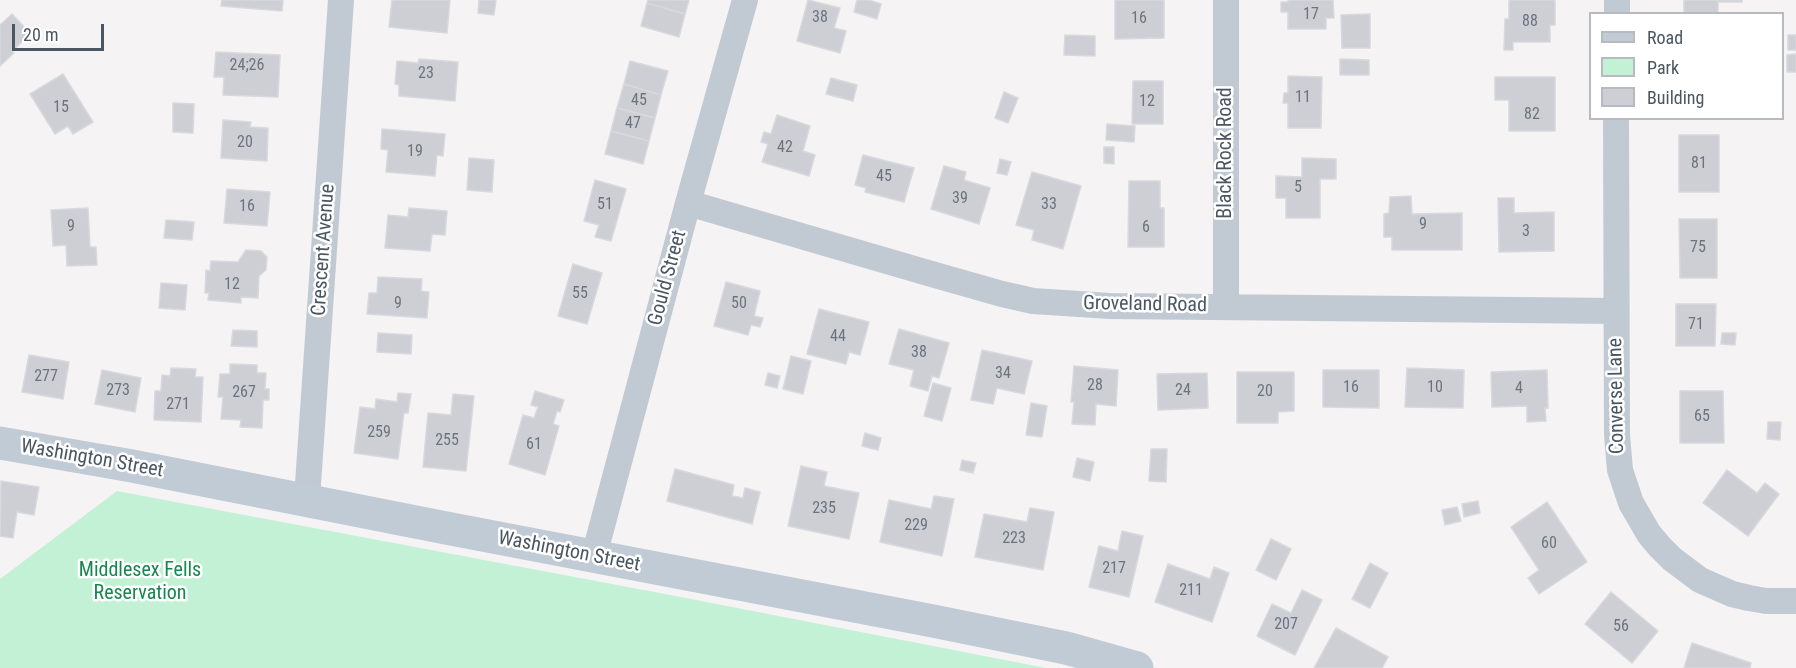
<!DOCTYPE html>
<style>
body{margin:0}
#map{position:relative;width:1796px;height:668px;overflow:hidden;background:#f5f3f3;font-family:"Roboto Condensed",sans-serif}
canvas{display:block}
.legend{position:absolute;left:1589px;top:12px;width:195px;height:108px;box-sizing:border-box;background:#fff;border:2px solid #b7bbc0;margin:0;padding:8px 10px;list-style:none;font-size:18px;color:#4a5661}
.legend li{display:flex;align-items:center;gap:12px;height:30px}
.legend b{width:30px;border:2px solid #b7bbc0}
.scale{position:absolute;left:12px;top:24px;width:92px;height:27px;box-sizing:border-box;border:3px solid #4a5661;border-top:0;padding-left:8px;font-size:18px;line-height:21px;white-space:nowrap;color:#4a5661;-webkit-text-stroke:4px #fff;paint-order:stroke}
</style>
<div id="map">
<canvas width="1796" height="668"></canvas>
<ul class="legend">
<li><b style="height:8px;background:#c1cbd6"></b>Road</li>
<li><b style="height:16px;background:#c3f1d5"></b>Park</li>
<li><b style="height:16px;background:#cdcfd5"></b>Building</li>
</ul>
<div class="scale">20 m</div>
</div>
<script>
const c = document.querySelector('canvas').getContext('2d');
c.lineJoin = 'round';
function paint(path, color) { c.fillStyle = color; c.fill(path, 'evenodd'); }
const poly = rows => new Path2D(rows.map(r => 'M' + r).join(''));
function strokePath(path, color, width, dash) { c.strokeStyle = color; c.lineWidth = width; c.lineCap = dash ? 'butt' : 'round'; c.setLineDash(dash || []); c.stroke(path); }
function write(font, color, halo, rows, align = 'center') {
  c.font = font + ' "Roboto Condensed",sans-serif'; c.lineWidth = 5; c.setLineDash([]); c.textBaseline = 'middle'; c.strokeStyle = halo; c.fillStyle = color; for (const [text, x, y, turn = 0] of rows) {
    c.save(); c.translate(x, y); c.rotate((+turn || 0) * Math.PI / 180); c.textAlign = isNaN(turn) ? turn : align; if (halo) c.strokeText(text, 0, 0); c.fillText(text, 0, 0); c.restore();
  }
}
const green = poly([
 [117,491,665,594,1046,668,0,668,0,579]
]);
const building = poly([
 [222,0,283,0,282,11,221,6,222,0],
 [392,0,450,0,447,33,389,27,392,0],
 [479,0,496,0,494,15,478,13,479,0],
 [648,0,689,0,685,14,647,3,648,0],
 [808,0,840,8,834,28,846,31,840,53,797,41,808,0],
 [857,0,869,0,881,4,877,19,854,12,857,0],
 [1115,0,1164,0,1164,38,1115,39,1115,0],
 [1288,0,1333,0,1334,18,1326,18,1326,29,1288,29,1288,12,1281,12,1281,2,1288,2,1288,0],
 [1509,0,1555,0,1555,25,1550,25,1550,42,1513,42,1513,50,1504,50,1505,19,1509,19,1509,0],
 [1684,0,1742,0,1742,2,1718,2,1718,14,1684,14,1684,0],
 [647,3,685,14,679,37,641,26,647,3],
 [12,14,31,34,12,51,14,53,0,66,0,25,12,14],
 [1370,14,1370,48,1342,48,1341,15,1370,14],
 [1065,35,1095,36,1095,56,1064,55,1065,35],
 [1788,35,1796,35,1796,50,1788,50,1788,35],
 [216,52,280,55,278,97,223,95,224,77,214,77,216,52],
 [1796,54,1796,72,1787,72,1787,55,1796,54],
 [419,59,458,62,455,101,399,96,399,85,395,84,397,61,418,63,419,59],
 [1340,59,1369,60,1369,75,1340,75,1340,59],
 [630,61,668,71,661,95,624,84,630,61],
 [63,74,93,122,73,134,68,126,55,134,30,94,63,74],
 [1288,76,1322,77,1321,128,1288,128,1288,103,1283,103,1284,93,1288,93,1288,76],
 [1495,77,1555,77,1555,131,1509,131,1509,100,1495,100,1495,77],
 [831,78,857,85,853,101,826,94,831,78],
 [1133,81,1163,81,1163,124,1132,124,1133,81],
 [624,84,661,95,655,118,617,108,624,84],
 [1004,92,1018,98,1008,123,995,118,1004,92],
 [173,103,194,104,193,133,173,132,173,103],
 [617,108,655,118,649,141,611,131,617,108],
 [777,115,810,126,803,151,815,155,809,176,762,162,768,144,761,142,764,132,771,134,777,115],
 [223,120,251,122,250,127,268,128,267,161,221,158,223,120],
 [1107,124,1135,126,1134,142,1106,140,1107,124],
 [382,129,445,134,443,156,437,155,435,176,386,172,388,150,381,149,382,129],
 [611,131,649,141,643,164,605,154,611,131],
 [1679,135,1719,135,1719,192,1679,192,1679,135],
 [1104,147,1114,147,1114,164,1104,163,1104,147],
 [863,155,914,168,904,202,865,192,866,188,855,185,863,155],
 [469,158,494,160,492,192,467,190,469,158],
 [1302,158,1336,159,1336,179,1320,179,1320,218,1286,218,1286,198,1276,198,1276,176,1302,177,1302,158],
 [1000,159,1011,162,1007,175,997,173,1000,159],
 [944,166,966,172,964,180,990,188,979,224,931,209,944,166],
 [1032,172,1081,186,1063,249,1032,240,1034,230,1016,225,1032,172],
 [595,180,626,189,611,241,595,237,599,225,584,221,595,180],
 [1129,181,1160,181,1160,208,1164,208,1164,247,1128,247,1129,181],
 [227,189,270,192,267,226,224,223,227,189],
 [1411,196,1412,214,1462,213,1462,250,1392,250,1392,237,1384,237,1384,214,1389,213,1390,197,1411,196],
 [1498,198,1514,198,1514,213,1554,212,1554,251,1499,252,1498,198],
 [88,208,90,247,96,247,97,265,67,266,66,245,53,246,51,210,88,208],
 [409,208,447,211,445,235,432,234,430,251,385,248,388,215,408,217,409,208],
 [1679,219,1717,219,1717,278,1680,278,1679,219],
 [166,220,194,222,192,240,164,238,166,220],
 [246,250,261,251,267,257,266,270,259,276,258,298,241,297,241,303,208,300,209,293,205,293,206,270,210,271,211,261,238,262,246,250],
 [573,264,602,273,587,324,558,316,573,264],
 [378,277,422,279,421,291,429,292,427,318,367,314,369,293,377,293,378,277],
 [726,282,760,291,754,316,763,318,760,327,751,325,748,335,714,326,726,282],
 [161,283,187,285,185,310,159,308,161,283],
 [1676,304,1716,304,1715,346,1676,346,1676,304],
 [819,309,869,322,860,355,849,352,846,364,807,354,819,309],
 [899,329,949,343,939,378,932,376,928,391,910,386,914,370,889,364,899,329],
 [233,330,257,331,257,347,231,346,233,330],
 [378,333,412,335,411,354,377,352,378,333],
 [1722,333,1736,333,1735,345,1721,344,1722,333],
 [982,350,1032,361,1024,394,997,388,993,404,971,400,982,350],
 [29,355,69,362,63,399,22,392,29,355],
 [791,356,811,361,803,394,783,389,791,356],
 [230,364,257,365,257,373,266,373,265,389,269,389,269,400,263,400,262,428,240,427,241,420,221,419,223,397,218,397,220,374,230,374,230,364],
 [1074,366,1118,370,1116,406,1096,404,1095,425,1072,424,1074,402,1071,402,1074,366],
 [171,368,196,369,195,377,203,377,201,422,154,420,155,391,161,391,162,375,170,376,171,368],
 [1407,368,1464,370,1463,408,1405,407,1407,368],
 [102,370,141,378,135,412,95,404,102,370],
 [1323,370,1379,370,1379,408,1323,407,1323,370],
 [1547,370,1548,408,1545,408,1546,421,1527,422,1527,406,1492,407,1491,372,1547,370],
 [1237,372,1294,372,1294,411,1278,412,1278,423,1237,423,1237,372],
 [768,373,780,376,777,388,765,385,768,373],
 [1207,373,1208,408,1158,410,1157,374,1207,373],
 [933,383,951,388,942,421,924,416,933,383],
 [535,391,564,400,560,412,557,411,553,424,559,426,545,475,509,464,523,415,534,418,538,407,531,405,535,391],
 [1680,391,1723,391,1724,443,1680,443,1680,391],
 [398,393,411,394,408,413,404,413,398,459,354,453,360,407,375,409,376,399,397,402,398,393],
 [453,394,474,396,466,471,423,467,428,413,451,415,453,394],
 [1031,403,1047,406,1042,437,1026,435,1031,403],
 [1768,422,1781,422,1780,440,1767,439,1768,422],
 [865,433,881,438,878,450,862,446,865,433],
 [1151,449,1167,449,1166,482,1149,481,1151,449],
 [1077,458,1094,462,1090,481,1073,477,1077,458],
 [962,460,976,463,973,473,960,470,962,460],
 [801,466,827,472,824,486,859,493,849,539,788,526,801,466],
 [675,469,734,485,732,496,743,498,745,488,760,492,752,524,667,501,675,469],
 [1727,470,1757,493,1765,483,1779,494,1748,536,1703,503,1727,470],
 [1,481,39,487,34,515,17,512,13,538,0,536,1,481],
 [934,496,954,499,942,556,880,542,889,500,931,509,934,496],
 [1478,501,1480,513,1464,517,1462,504,1478,501],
 [1547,502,1587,562,1539,594,1528,578,1539,570,1511,527,1547,502],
 [1457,507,1461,521,1445,525,1442,510,1457,507],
 [1030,508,1054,512,1043,570,975,557,984,514,1027,522,1030,508],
 [1122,531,1143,536,1129,597,1089,587,1099,546,1118,551,1122,531],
 [1271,539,1291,549,1276,580,1256,570,1271,539],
 [1370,563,1388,573,1370,608,1352,599,1370,563],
 [1168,564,1210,579,1214,567,1229,573,1212,622,1155,602,1168,564],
 [1302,590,1322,600,1295,655,1257,636,1272,604,1291,613,1302,590],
 [1611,592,1658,631,1632,663,1585,624,1611,592],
 [1336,628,1388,657,1382,668,1314,668,1336,628],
 [1692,643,1751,663,1750,668,1684,668,1692,643]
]);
const minor = poly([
 [1226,0,1226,306],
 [1617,14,1617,0],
 [1616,118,1617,435,1620,470,1631,503,1649,534,1660,547,1672,559,1700,580,1732,594,1749,598,1766,601,1796,601],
 [688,203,928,273,1002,294,1033,301,1110,306,1616,311],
 [307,499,341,0],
 [594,556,688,203,745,0]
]);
const secondary = poly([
 [0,443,132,466,446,528,933,621,1066,648,1137,668]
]);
const numberNames = [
 ["17",1311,15],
 ["38",820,18],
 ["16",1139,19],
 ["88",1530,22],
 ["24;26",247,66],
 ["23",426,74],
 ["11",1303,98],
 ["45",639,101],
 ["12",1147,102],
 ["15",61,108],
 ["82",1532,115],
 ["47",633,124],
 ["20",245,143],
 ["42",785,148],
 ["19",415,152],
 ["81",1699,164],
 ["45",884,177],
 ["5",1298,188],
 ["39",960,199],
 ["51",605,205],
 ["33",1049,205],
 ["16",247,207],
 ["9",1423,225],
 ["9",71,227],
 ["6",1146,228],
 ["3",1526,232],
 ["75",1698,248],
 ["12",232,285],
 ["55",580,294],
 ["9",398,304],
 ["50",739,304],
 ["71",1696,325],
 ["44",838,337],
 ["38",919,353],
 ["34",1003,374],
 ["277",46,377],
 ["28",1095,386],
 ["16",1351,388],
 ["10",1435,388],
 ["4",1519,389],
 ["273",118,391],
 ["24",1183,391],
 ["20",1265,392],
 ["267",244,393],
 ["271",178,405],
 ["65",1702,417],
 ["259",379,433],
 ["255",447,441],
 ["61",534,445],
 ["235",824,509],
 ["229",916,526],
 ["223",1014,539],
 ["60",1549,544],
 ["217",1114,569],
 ["211",1191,591],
 ["207",1286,625],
 ["56",1621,627]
];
const streetNames = [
 ["Black Rock Road",1226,153,-90],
 ["Crescent Avenue",324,250,-86],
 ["Gould Street",668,278,-75],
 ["Groveland Road",1145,305,1],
 ["Converse Lane",1617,396,-91],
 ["Washington Street",92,459,10],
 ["Washington Street",569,552,11]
];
const parkNames = [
 ["Middlesex Fells",140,571],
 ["Reservation",140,594]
];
paint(green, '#c3f1d5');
paint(building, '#cdcfd5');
strokePath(building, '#d7d9de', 1.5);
strokePath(minor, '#c1cad2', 26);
strokePath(secondary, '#c1cbd6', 33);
write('16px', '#6b747e', null, numberNames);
write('20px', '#4a5661', '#fff', streetNames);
write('20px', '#17864f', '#fff', parkNames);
</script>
